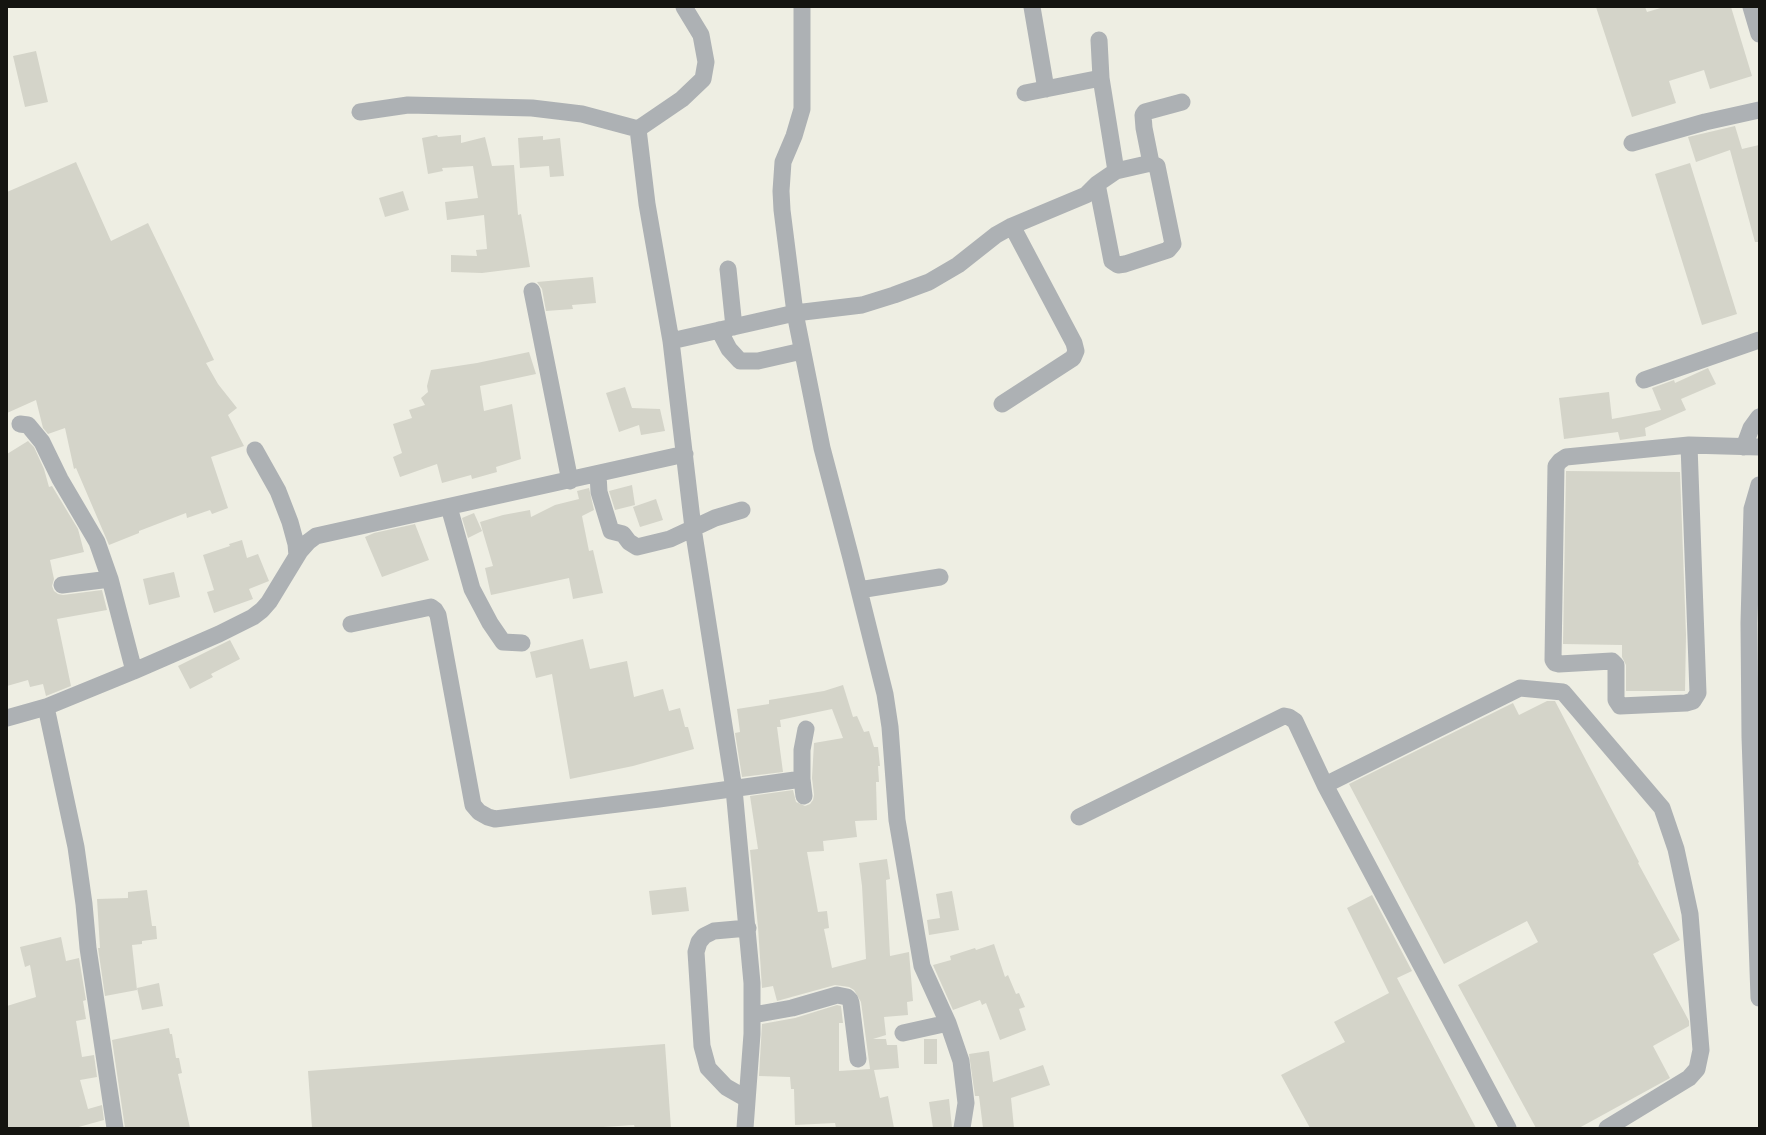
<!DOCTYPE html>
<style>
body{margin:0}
#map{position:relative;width:1766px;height:1135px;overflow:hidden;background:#eeeee3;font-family:"DM Sans",sans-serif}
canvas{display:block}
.frame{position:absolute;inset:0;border:8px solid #141410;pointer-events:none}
</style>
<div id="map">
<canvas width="1766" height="1135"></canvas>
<div class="frame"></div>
</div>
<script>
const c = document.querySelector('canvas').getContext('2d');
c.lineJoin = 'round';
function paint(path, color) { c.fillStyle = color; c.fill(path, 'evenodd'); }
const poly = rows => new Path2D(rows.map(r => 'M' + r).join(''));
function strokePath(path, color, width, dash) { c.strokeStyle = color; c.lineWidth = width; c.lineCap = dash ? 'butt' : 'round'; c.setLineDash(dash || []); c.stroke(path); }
const building = poly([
 [1596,7,1645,7,1647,12,1664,7,1731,7,1752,76,1710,89,1704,70,1669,81,1676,103,1632,117],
 [36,51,48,102,25,107,13,56],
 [1735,126,1742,149,1759,145,1759,242,1755,242,1730,150,1696,162,1688,137],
 [437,135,438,137,461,135,461,143,485,137,492,166,514,165,518,215,521,214,530,267,482,273,451,272,451,255,477,256,476,250,487,249,484,215,447,220,445,202,478,198,473,166,442,168,443,171,428,174,422,138],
 [543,136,543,140,560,138,564,176,550,177,549,166,520,168,518,138],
 [76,162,111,241,148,223,214,360,206,363,218,384,237,408,228,415,244,446,211,457,228,508,212,514,210,510,187,518,186,513,139,531,139,533,109,545,76,468,74,469,65,428,48,434,43,428,36,400,7,413,7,192],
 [1690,163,1737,314,1702,325,1655,174],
 [403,191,409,210,385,217,379,198],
 [593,277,596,303,572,305,573,309,546,311,542,289,537,282],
 [529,352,536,374,480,386,484,411,512,404,521,459,496,467,497,472,472,479,471,475,442,483,437,464,400,477,393,457,402,453,393,424,412,418,409,410,425,405,421,398,428,392,427,386,431,370,477,363],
 [1708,368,1716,384,1681,399,1686,410,1645,428,1646,436,1620,440,1618,432,1564,439,1559,398,1609,392,1612,419,1661,410,1652,388,1674,380,1675,383],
 [625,387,632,408,660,409,665,431,641,435,639,425,619,432,606,393],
 [28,441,34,447,44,469,49,487,52,486,78,529,84,552,50,560,54,579,52,586,54,591,58,594,63,595,102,590,107,610,57,619,71,686,46,696,43,684,30,687,28,680,7,686,7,454],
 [1566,471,1680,472,1686,635,1685,691,1626,691,1626,665,1622,657,1622,645,1563,644],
 [632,485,635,505,615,510,609,491],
 [589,488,594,510,582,516,589,551,593,550,603,593,573,599,569,578,491,595,485,568,493,566,480,522,503,515,530,510,531,517,555,505,579,499,577,491],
 [656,499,663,520,640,527,633,507],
 [474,513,482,531,468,538,462,518],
 [415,524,429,560,382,577,365,537,374,533],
 [242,540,247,558,258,554,269,581,249,589,253,599,214,613,207,592,214,590,203,555,230,546,229,544],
 [174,572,180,597,149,605,143,579],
 [583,639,590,669,627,661,634,697,663,689,669,711,680,708,685,727,688,727,694,749,633,766,570,779,552,674,536,678,530,652],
 [230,640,240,659,211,674,213,677,190,689,178,666],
 [843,685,853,717,857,716,864,732,869,731,874,747,878,747,880,766,878,766,879,782,876,782,877,820,855,821,857,837,823,841,824,851,807,852,818,912,827,911,829,928,824,929,832,968,866,959,862,886,859,863,887,859,890,879,886,880,890,956,909,952,913,1001,907,1002,908,1015,884,1017,886,1035,873,1039,886,1039,887,1045,897,1045,899,1068,874,1070,880,1098,888,1096,894,1128,836,1128,835,1123,795,1125,794,1089,791,1089,790,1077,759,1076,762,1024,795,1018,837,1005,841,1006,843,1023,839,1023,839,1071,870,1069,861,1002,854,990,849,987,835,985,777,1001,773,986,762,988,758,927,750,850,758,849,750,796,793,790,796,802,805,806,810,804,813,800,814,795,812,778,814,743,843,738,832,709,780,720,781,727,777,727,783,772,742,777,735,733,740,732,737,709,769,704,769,700,824,691],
 [1547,701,1555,701,1639,862,1638,863,1680,940,1653,954,1689,1021,1689,1026,1653,1046,1670,1078,1579,1128,1536,1128,1458,985,1538,942,1527,921,1444,964,1349,784,1513,703,1519,715],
 [686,887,689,911,652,915,649,891],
 [147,890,152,926,156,926,157,939,142,941,142,944,132,945,137,990,105,996,98,948,100,948,97,899,128,898,128,892],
 [952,891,959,930,929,935,927,920,940,918,936,894],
 [1372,895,1412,971,1397,978,1476,1128,1310,1128,1281,1075,1345,1042,1334,1022,1389,993,1347,908],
 [61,937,66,961,79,958,86,1000,83,1001,86,1019,76,1021,82,1057,94,1055,97,1077,80,1080,88,1109,102,1105,104,1120,75,1128,7,1128,7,1006,36,997,30,965,25,967,20,947],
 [994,944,1005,977,1008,975,1016,994,1019,993,1025,1007,1019,1009,1026,1030,1000,1040,986,1003,982,1005,980,1000,953,1010,933,965,951,960,950,956,975,948,976,950],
 [159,983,163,1006,142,1010,137,988],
 [169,1028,170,1034,172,1034,176,1058,179,1058,182,1073,178,1074,190,1128,125,1128,112,1040],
 [924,1039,937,1039,937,1064,924,1064],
 [665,1044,671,1128,635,1128,634,1125,588,1128,312,1128,308,1071],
 [989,1051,993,1082,1043,1065,1050,1085,1011,1098,1014,1128,983,1128,979,1096,975,1096,969,1054],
 [949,1099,952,1128,933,1128,929,1102]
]);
const minor = poly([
 [684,7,701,35,706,62,703,79,682,99,638,129,647,204,671,341,693,528,734,789,752,983,752,1034,745,1128],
 [802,7,802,109,794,136,783,162,781,191,782,210,795,313,822,448,851,558,885,694,890,727,897,820,922,966,948,1023,961,1061,966,1103,962,1128],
 [1032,7,1046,89],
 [1751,7,1759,34],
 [1099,40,1101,78,1116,171],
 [1025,93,1101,78],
 [360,112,408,105,532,108,582,114,638,129],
 [1632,143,1705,122,1759,110],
 [1151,163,1144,128,1143,115,1145,112,1182,102],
 [728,269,734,327],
 [532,291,570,481],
 [719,330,729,349,740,361,758,361,802,351],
 [671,341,795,313,862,305,894,295,929,282,958,265,996,235,1012,226,1086,195,1097,184,1116,171,1151,163,1157,166,1173,244,1168,250,1125,264,1118,265,1112,261,1097,184],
 [1644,380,1759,340],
 [1002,404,1073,358,1076,351,1074,343,1012,226],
 [20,424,28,425,42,442,60,479,97,542,110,579,134,671],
 [1689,445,1698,693,1693,701,1686,703,1620,706,1616,700,1616,665,1612,661,1559,664,1555,663,1553,660,1556,466,1560,461,1566,457,1689,445,1759,447],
 [1744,447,1751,428,1759,417],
 [255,450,278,491,290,522,296,544,297,556],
 [598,474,599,492,611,531,623,534,629,542,637,547,670,539,715,518,742,510],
 [1759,485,1752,509,1749,623,1750,737,1759,998],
 [449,507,472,589,490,623,503,642,522,643],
 [62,585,110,579],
 [859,590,940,577],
 [351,624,431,607,435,610,438,615,473,805,479,812,488,817,495,819,659,799,802,779,804,796],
 [46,707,76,847,84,904,88,948,115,1128],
 [7,718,46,707,134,671,219,634,253,617,262,610,269,602,300,551,308,542,316,536,685,454],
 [802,779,802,750,806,729],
 [1325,785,1520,688,1563,692,1662,808,1676,849,1690,914,1701,1050,1697,1069,1689,1078,1607,1128],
 [1079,817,1284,716,1289,717,1295,721,1325,785,1508,1128],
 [753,1015,792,1008,837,995,847,997,850,1000,851,1003,858,1059],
 [903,1033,948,1023],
 [747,1099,726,1087,708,1068,702,1046,696,952,699,942,704,936,714,931,748,928]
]);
paint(building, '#d4d4c9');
strokePath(minor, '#adb1b4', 17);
</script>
